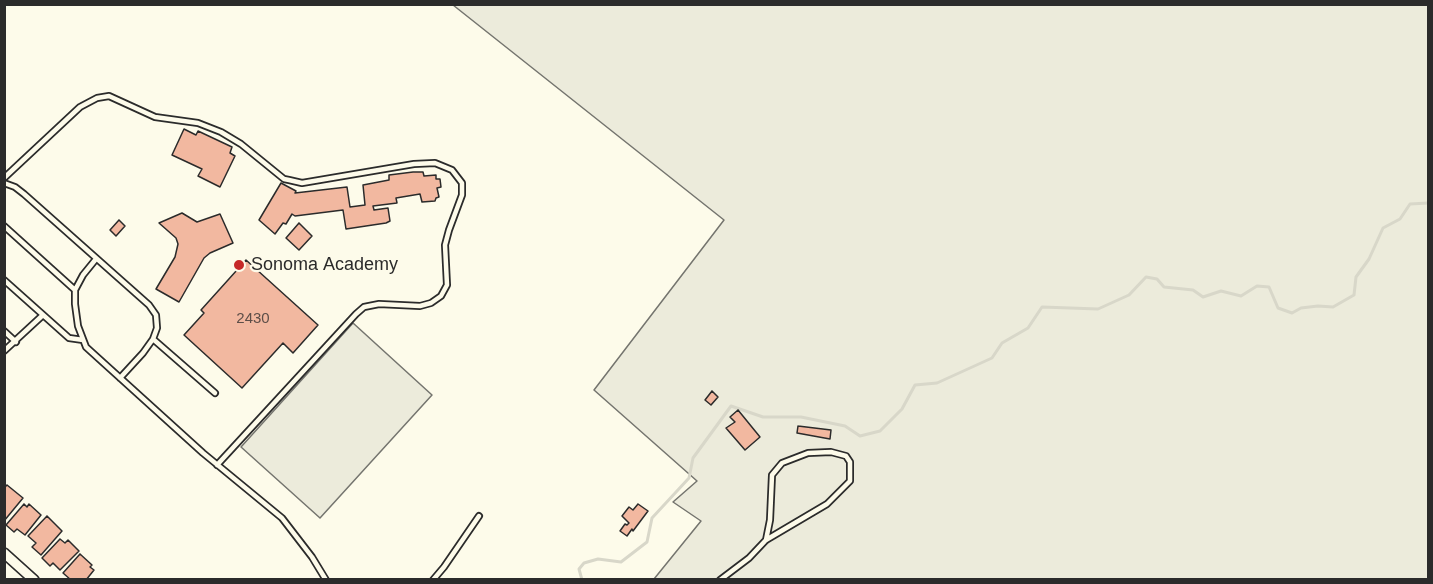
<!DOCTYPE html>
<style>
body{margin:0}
#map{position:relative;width:1433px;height:584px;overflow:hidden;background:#fdfbea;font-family:Arial,sans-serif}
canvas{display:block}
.frame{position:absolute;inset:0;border:6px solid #2b2b2b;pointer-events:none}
</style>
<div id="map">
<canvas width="1433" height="584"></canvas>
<div class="frame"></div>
</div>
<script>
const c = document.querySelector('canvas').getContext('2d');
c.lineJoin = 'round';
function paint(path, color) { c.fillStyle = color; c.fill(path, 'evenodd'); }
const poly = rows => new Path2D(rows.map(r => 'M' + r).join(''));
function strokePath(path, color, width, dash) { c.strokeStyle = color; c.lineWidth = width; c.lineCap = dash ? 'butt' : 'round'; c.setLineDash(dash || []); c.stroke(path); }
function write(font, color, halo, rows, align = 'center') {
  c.font = font + ' Arial,sans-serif'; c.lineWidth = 4.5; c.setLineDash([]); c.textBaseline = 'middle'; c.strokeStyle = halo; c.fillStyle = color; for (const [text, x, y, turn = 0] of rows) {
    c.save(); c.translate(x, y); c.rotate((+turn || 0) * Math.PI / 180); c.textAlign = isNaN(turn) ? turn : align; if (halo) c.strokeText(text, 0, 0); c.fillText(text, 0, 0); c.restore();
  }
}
const green = poly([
 [453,5,1428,5,1428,579,654,579,701,521,673,502,697,481,594,390,724,220,453,5],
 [353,323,432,395,320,518,241,447,353,323]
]);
const stream = poly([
 [582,580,579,569,584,563,598,559,621,562,647,542,652,518,689,478,693,458,731,406,763,417,801,417,845,426,860,436,880,431,902,409,915,385,937,383,992,358,1002,343,1028,328,1042,307,1098,309,1129,295,1146,277,1157,279,1164,287,1193,290,1203,297,1221,291,1241,296,1257,286,1269,287,1278,308,1292,313,1301,308,1318,306,1333,307,1354,295,1356,277,1369,259,1383,228,1400,219,1410,204,1428,203]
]);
const building = poly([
 [184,129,196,135,198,131,232,147,230,153,235,156,220,187,198,176,202,169,172,155,184,129],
 [413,172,423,172,424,176,436,175,436,179,440,179,441,187,437,188,439,197,436,198,435,201,422,202,420,194,396,198,397,203,373,206,374,210,388,208,390,221,386,223,346,229,343,210,295,216,292,214,286,224,283,223,275,234,259,220,281,183,296,191,295,193,347,187,350,207,365,205,363,185,389,180,389,175,413,172],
 [182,213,197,222,220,214,233,243,210,253,204,258,179,302,156,289,175,257,178,244,176,238,159,223,182,213],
 [119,220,125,226,116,236,110,230,119,220],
 [299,223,312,236,299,250,286,238,299,223],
 [246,260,318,325,293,353,283,343,242,388,184,335,204,313,201,310,246,260],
 [712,391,718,397,711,405,705,400,712,391],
 [738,410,760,437,745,450,726,428,735,422,730,417,738,410],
 [798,426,831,430,830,439,797,433,798,426],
 [7,485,23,498,4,521,4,488,7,485],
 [24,504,27,507,29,504,41,515,25,535,17,529,14,532,6,525,24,504],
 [638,504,648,511,633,531,632,529,627,536,620,531,625,524,627,525,629,523,622,516,629,507,633,510,638,504],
 [47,516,62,531,41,555,32,547,36,543,28,536,47,516],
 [60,539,65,543,68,540,79,551,60,570,53,563,50,566,42,558,60,539],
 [80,554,92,565,90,567,94,570,86,580,71,580,63,573,80,554]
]);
const lane = poly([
 [4,178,80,107,97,98,109,96,155,117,198,123,221,132,241,144,284,179,289,180,302,183,414,164,435,163,452,170,462,183,462,195,449,230,445,245,447,285,441,296,431,303,420,306,379,304,364,307,356,314,217,465],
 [4,183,15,187,24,194,149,305,156,315,157,328,153,339,143,353,120,378],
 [4,226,75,290],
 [96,259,83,275,75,290,75,304,78,326,86,347,203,453,282,518,312,557,326,580],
 [4,280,69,338,83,340],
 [4,331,16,342],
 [153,339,215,393],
 [4,351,43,315],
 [433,580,444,567,479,516],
 [720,580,749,558,766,540,827,504,850,481,850,462,846,456,831,452,808,453,782,463,772,475,770,520,766,540]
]);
const street = poly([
 [4,553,34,580]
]);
const markers = [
 [239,265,6,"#c62828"]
];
const numberNames = [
 ["2430",253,319]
];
const poiNames = [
 ["Sonoma Academy",251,265]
];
paint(green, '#ecebdb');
strokePath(green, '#74746e', 1.5);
strokePath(stream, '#d8d7c9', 3);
paint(building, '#f2b8a0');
strokePath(building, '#2b2b2b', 1.5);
strokePath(lane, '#2b2b2b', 8);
strokePath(street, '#2b2b2b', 12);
strokePath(lane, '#fdfbea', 4.5);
strokePath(street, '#fdfbea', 9);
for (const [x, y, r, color] of markers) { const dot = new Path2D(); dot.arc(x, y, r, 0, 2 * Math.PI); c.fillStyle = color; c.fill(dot); strokePath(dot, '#fdfbea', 2); }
write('15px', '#5d4e48', null, numberNames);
write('18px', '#2b2b2b', '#fdfbea', poiNames, 'left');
</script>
